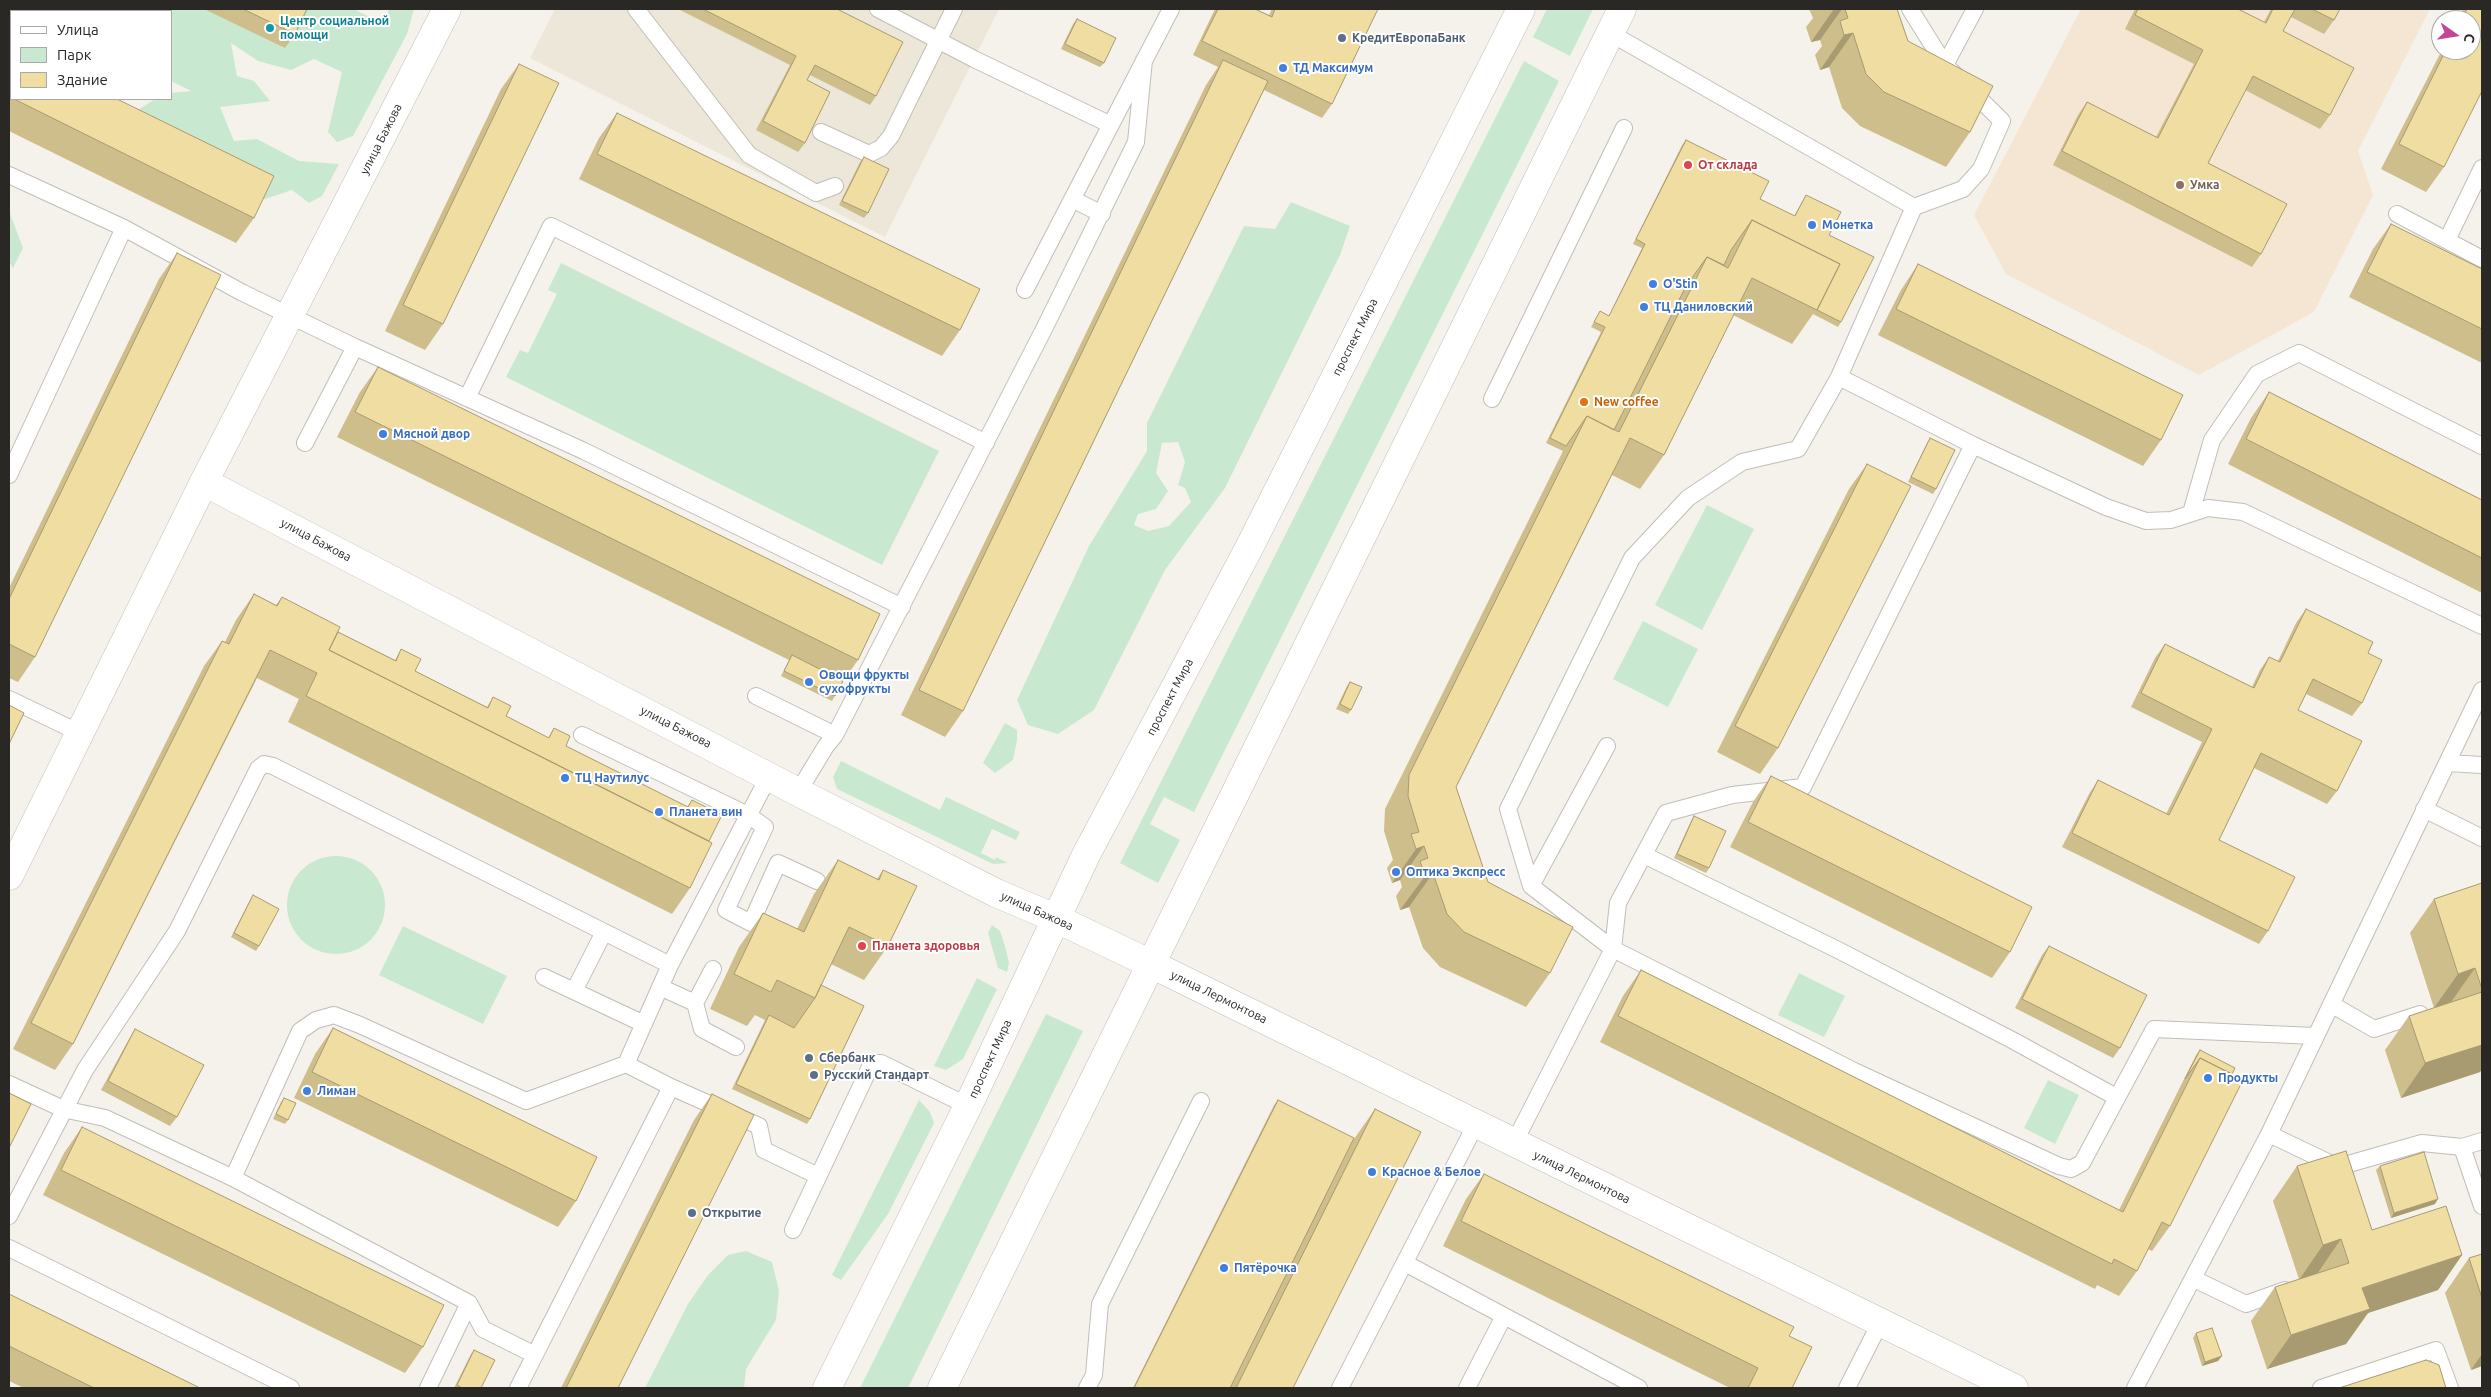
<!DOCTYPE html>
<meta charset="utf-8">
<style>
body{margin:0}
#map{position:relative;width:2491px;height:1397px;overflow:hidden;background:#f5f2eb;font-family:Ubuntu,sans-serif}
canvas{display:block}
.frame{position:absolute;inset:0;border:10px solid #292825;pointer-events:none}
.legend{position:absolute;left:10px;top:10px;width:162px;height:90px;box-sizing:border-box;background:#fff;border:1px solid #a9a9a8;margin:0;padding:6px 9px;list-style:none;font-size:15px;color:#292825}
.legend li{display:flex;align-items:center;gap:10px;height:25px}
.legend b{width:25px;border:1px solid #a9a9a8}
.north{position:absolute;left:2431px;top:10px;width:50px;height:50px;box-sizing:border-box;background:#fff;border:1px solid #a9a9a8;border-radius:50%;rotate:103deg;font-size:14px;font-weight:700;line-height:20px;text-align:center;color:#292825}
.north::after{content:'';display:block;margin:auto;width:18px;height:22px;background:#c24696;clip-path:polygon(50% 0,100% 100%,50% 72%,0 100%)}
</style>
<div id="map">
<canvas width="2491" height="1397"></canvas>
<div class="frame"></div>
<ul class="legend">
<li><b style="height:6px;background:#fff"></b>Улица</li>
<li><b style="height:14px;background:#c8e9d0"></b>Парк</li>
<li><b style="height:14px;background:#f0dda2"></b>Здание</li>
</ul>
<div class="north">С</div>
</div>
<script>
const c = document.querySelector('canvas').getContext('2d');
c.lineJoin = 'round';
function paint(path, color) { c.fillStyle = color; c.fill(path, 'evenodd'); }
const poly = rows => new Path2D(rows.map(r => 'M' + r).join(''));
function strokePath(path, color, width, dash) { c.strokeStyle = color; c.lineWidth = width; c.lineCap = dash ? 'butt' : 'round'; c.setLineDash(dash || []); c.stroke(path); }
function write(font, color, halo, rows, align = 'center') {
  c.font = font + ' Ubuntu,sans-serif'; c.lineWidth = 4; c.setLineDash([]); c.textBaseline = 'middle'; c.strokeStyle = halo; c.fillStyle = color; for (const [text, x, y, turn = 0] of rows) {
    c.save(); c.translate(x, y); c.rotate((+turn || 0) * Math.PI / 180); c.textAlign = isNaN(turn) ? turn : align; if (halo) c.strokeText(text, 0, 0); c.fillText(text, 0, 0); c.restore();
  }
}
const built = poly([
 [555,9,999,9,885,237,530,58]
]);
const education = poly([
 [2081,9,2430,9,2358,151,2373,195,2314,312,2199,375,2006,274,1974,215]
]);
const green = poly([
 [9,9,354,9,369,17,387,16,389,9,414,9,407,34,353,136,337,142,328,132,342,72,314,59,291,70,258,61,231,43,237,76,254,81,270,101,220,107,234,141,257,139,299,161,339,164,322,196,309,203,292,190,256,202,132,114,155,99,171,99,171,93,191,91,171,81,171,11,11,11,11,50,9,49],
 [1547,9,1593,9,1570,56,1533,37],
 [1524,61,1559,81,1194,812,1164,797,1150,824,1180,840,1158,883,1120,863],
 [1291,202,1350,226,1340,255,1225,488,1165,570,1094,710,1058,734,1028,725,1017,700,1089,546,1147,451,1147,423,1244,226,1275,229],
 [1178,442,1185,462,1178,485,1185,488,1191,502,1169,526,1148,531,1134,525,1138,514,1156,509,1168,491,1156,473,1162,443],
 [9,211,23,248,13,268,9,262],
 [561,263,939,451,882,565,506,377,520,350,528,353,557,294,548,290],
 [1707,505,1754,529,1702,630,1655,605],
 [1643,621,1698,649,1668,707,1613,679],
 [1005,723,1017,730,1017,740,1013,760,995,773,983,763],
 [841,761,940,810,946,797,1020,832,1016,840,992,829,981,853,995,860,996,857,1008,863,993,864,837,789,833,777],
 '287 905a49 49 0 1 1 98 0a49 49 0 1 1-98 0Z',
 [992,925,1000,931,1005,946,1009,963,1007,972,998,968,988,933],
 [403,926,507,976,483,1024,379,975],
 [1799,973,1845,996,1824,1037,1778,1015],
 [977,978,997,989,963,1059,946,1070,934,1066],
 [1046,1014,1083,1031,908,1388,860,1388],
 [2048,1080,2079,1095,2055,1144,2024,1128],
 [919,1100,930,1112,934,1123,888,1214,841,1280,832,1275],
 [746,1251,772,1262,779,1291,776,1320,746,1369,744,1388,645,1388,688,1304,708,1275,728,1255]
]);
const service = poly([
 [636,9,749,155,816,193,835,186],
 [878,9,974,59,1111,125],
 [1910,9,1945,65,2002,121,1981,169,1963,189,1914,207,1839,377,1798,449,1742,462,1688,498,1632,558,1508,809,1531,886,1613,949,1854,1071,2059,1166,2071,1169,2082,1163,2154,1029,2315,1036],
 [1610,33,1914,207],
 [1945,65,1975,9],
 [821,132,869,154,881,148,891,136,954,9],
 [9,175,124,228,243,293,355,347,584,451,902,607],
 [1072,199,1102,214],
 [2397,214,2482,259],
 [2447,240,2482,168],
 [1025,290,1171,9],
 [1839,377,1973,445,2106,507,2146,521,2171,520,2208,508,2243,512,2482,626],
 [467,398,551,226,986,443],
 [1492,399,1624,128],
 [305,443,355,347],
 [9,475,124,228],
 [2191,513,2212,440,2257,374,2299,353,2482,446],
 [756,696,835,735],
 [9,699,80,733],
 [582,735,748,815,765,827,726,910,751,923,778,863,817,881],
 [2447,763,2482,765],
 [798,792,826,746,835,735,1044,329,1136,142,1144,60],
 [2424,809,2482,838],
 [1644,855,1838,950,2014,1041,2116,1097],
 [1531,886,1607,746],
 [713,969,695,1003,702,1029,736,1047],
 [544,977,644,1024],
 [660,987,695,1003],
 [574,991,604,932],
 [2331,1004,2374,1029,2420,1014],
 [9,1084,63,1109,105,1118,233,1178,469,1303,483,1329,535,1355],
 [671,1087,759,1126,764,1150,818,1176],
 [2269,1134,2338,1167,2422,1143,2462,1147,2482,1141],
 [1514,1143,1613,949,1618,903,1666,813,1732,795,1803,787,1973,445],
 [2462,1147,2482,1206],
 [233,1178,300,1031,316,1020,334,1015,360,1025,526,1101,626,1064],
 [9,1216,85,1070,177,931,258,769,264,764,273,766,670,965],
 [793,1230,870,1067,874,1063,881,1063,968,1106],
 [9,1248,291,1388],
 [1405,1263,1639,1388],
 [2194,1279,2246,1304,2285,1290],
 [428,1388,469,1303],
 [518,1388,671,1087,626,1064,670,965,769,776],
 [1087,1388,1094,1375,1100,1304,1201,1101],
 [1340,1388,1476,1124],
 [1467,1388,1504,1316],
 [1847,1388,1880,1323],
 [2135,1388,2269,1134,2482,690],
 [2321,1388,2436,1350,2450,1388]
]);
const minor = poly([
 [204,482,447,9]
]);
const tertiary = poly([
 [9,876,204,482,798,792,996,893,1055,918],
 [1151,964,2014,1388]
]);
const primary = poly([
 [1055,918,1151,964],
 [827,1388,968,1106,1086,855,1249,548,1521,9],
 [942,1388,1622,9]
]);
const wall = poly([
 [204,9,307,9,295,34,285,48],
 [678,9,837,9,876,96,870,105,810,75,807,80,805,143,798,152,756,130,790,65],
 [1215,9,1255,9,1269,15,1272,9,1378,9,1332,104,1322,118,1264,90,963,711,945,737,901,715,1206,85,1218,67,1193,55],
 [1809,9,1897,9,1908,41,1970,132,1946,167,1860,126,1842,108,1829,67,1820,70,1815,55,1822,46,1820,40,1811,42,1806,27,1813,18],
 [2135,9,2238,9,2264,22,2271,9,2340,9,2334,20,2324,34,2291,17,2283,31,2330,115,2320,129,2245,90,2208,163,2261,254,2252,267,2053,165,2078,115,2087,102,2156,137,2194,64,2125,29],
 [2463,9,2482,9,2444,167,2426,192,2381,169,2442,50,2471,50,2471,20,2457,20],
 [1077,19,1104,63,1100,67,1061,49,1073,24],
 [519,64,443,324,425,350,385,331,501,89],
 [11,93,11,99,117,99,254,218,236,243,9,131,9,98],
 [617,113,960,330,942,356,579,179,599,138],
 [1686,140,1760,199,1794,216,1803,200,1806,195,1829,235,1841,322,1838,327,1813,314,1792,344,1733,315,1664,455,1640,489,1612,475,1456,787,1488,882,1550,973,1526,1007,1440,967,1423,948,1409,907,1400,910,1396,896,1402,887,1400,880,1392,883,1387,868,1393,860,1384,831,1385,809,1563,451,1546,443,1601,332,1591,327,1600,311,1609,316,1642,248,1633,244,1682,145],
 [864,157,868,213,864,218,839,205,860,162],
 [2391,224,2482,269,2482,363,2349,297,2373,249],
 [177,253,35,657,18,682,9,678,9,588,159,279],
 [1918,264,2161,440,2143,466,1878,335,1901,290],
 [378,367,858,660,843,681,832,701,781,676,789,660,337,437,360,392],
 [2269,392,2482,500,2482,593,2228,464,2251,418],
 [1930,438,1936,489,1933,494,1908,482,1927,443],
 [1867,464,1778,748,1760,774,1717,752,1849,489],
 [254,594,276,605,282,597,338,632,395,660,401,649,415,671,487,707,493,697,506,716,548,738,554,728,566,746,687,807,692,800,709,841,690,888,672,914,288,722,299,699,257,678,73,1044,55,1070,13,1049,204,666,222,641,225,642,236,620],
 [2306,609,2368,653,2362,703,2352,716,2306,694,2298,710,2337,791,2327,804,2254,768,2219,840,2268,931,2259,944,2062,847,2089,794,2098,780,2166,814,2202,742,2131,707,2155,658,2165,644,2252,687,2260,670,2269,657,2278,661,2296,623],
 [1350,682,1351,710,1348,714,1336,709,1347,686],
 [1771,776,2010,952,1992,978,1730,847,1753,802],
 [1694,816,1709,868,1706,873,1674,858,1691,821],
 [838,860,877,879,883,870,888,946,864,980,831,964,821,985,810,1119,807,1124,732,1089,765,1020,755,1015,747,1026,710,1009,739,947,763,913,797,929,814,894],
 [2482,885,2482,1069,2480,1072,2401,1098,2385,1050,2409,1016,2434,1008,2410,933,2434,899],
 [253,895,259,946,256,951,231,937,250,900],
 [2049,946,2120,1048,2113,1058,2015,1008,2042,955],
 [1641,970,2119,1210,2196,1055,2200,1050,2232,1074,2170,1226,2152,1251,2148,1249,2137,1271,2119,1296,2097,1285,2095,1289,1600,1042,1623,996],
 [333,1028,576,1201,558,1227,294,1098,315,1054],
 [135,1029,177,1117,170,1126,101,1090,129,1039],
 [712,1094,618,1388,561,1388,694,1120],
 [284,1098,288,1120,285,1124,273,1119,281,1102],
 [1278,1100,1354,1139,1375,1109,1293,1388,1133,1388,1274,1105],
 [82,1127,423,1347,405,1373,43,1195,64,1153],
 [2297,1166,2372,1230,2462,1255,2438,1290,2368,1313,2346,1344,2267,1369,2251,1321,2275,1287,2299,1279,2273,1201],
 [2380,1166,2435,1204,2391,1218,2376,1170],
 [1484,1174,1789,1336,1792,1388,1730,1388,1443,1246,1466,1199],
 [2482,1254,2482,1366,2471,1370,2445,1293,2469,1258],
 [9,1294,200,1388,24,1388,9,1381],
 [2196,1333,2222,1356,2218,1361,2202,1366,2193,1338],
 [474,1350,481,1388,454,1388,471,1354]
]);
const shadedWall = poly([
 [1834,9,1842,9,1820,40,1811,42],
 [1853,33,1829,67,1820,70,1844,35],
 [1424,846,1400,880,1392,883,1416,849],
 [1433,873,1409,907,1400,910,1425,876],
 [2475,968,2451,1002,2434,1008,2458,974],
 [2482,1037,2482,1069,2480,1072,2401,1098,2425,1063],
 [2438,1199,2435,1204,2391,1218,2394,1213],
 [2341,1239,2317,1274,2299,1280,2323,1245],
 [2462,1255,2438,1290,2368,1313,2346,1344,2267,1369,2291,1335,2362,1288],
 [2482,1354,2482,1366,2471,1370],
 [2222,1356,2218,1361,2202,1366,2205,1362]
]);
const building = poly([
 [243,9,307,9,295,34,243,9],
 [703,9,837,9,903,42,876,96,815,65,807,80,830,92,805,143,763,121,796,56,703,9],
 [1218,9,1255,9,1272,17,1275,9,1378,9,1332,104,1202,41,1218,9],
 [1845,9,1897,9,1908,41,1993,86,1970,132,1884,92,1866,74,1853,33,1844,35,1840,21,1848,18,1845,9],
 [2138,9,2238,9,2266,23,2273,9,2295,9,2283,31,2354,68,2330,115,2253,76,2208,163,2287,204,2261,254,2062,151,2087,102,2158,138,2203,50,2135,15,2138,9],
 [2312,9,2340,9,2334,20,2312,9],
 [2467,9,2482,9,2482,91,2444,167,2399,144,2446,50,2471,50,2471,20,2462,20,2467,9],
 [1077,19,1116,38,1104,63,1065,44,1077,19],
 [1223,60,1268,81,963,711,919,690,1223,60],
 [519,64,559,83,443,324,403,305,519,64],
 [14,99,117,99,274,176,254,218,14,99],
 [617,113,980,289,960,330,597,154,617,113],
 [1686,140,1769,181,1760,199,1795,216,1806,195,1841,212,1829,235,1874,257,1841,322,1817,310,1840,264,1752,220,1731,250,1724,265,1707,257,1686,286,1614,430,1587,416,1566,446,1550,438,1605,327,1594,322,1600,311,1609,316,1645,244,1636,239,1686,140],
 [864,157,889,169,868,213,842,201,864,157],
 [1752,220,1840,264,1817,310,1752,278,1664,455,1630,438,1456,787,1488,882,1573,927,1550,973,1464,932,1447,914,1433,873,1425,876,1420,861,1428,858,1424,846,1416,849,1411,834,1419,832,1408,796,1409,775,1587,416,1619,432,1707,257,1728,268,1752,220],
 [2391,224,2482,269,2482,329,2367,272,2391,224],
 [177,253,221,275,35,657,9,644,9,599,177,253],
 [1918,264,2183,395,2161,440,1896,309,1918,264],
 [378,367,880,614,858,660,355,412,378,367],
 [2269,392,2482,500,2482,558,2246,439,2269,392],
 [1930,438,1955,450,1936,489,1911,477,1930,438],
 [1867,464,1911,486,1778,748,1735,726,1867,464],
 [254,594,277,606,282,597,340,627,329,650,712,843,690,888,306,696,317,673,270,650,73,1044,31,1023,222,641,229,644,254,594],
 [2306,609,2373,642,2368,653,2382,660,2362,703,2313,679,2298,710,2362,741,2337,791,2261,753,2219,840,2295,877,2268,931,2072,833,2098,780,2169,815,2212,729,2141,693,2165,644,2254,688,2269,657,2280,662,2306,609],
 [338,632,396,661,401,649,421,659,415,671,488,708,493,697,511,706,506,716,549,738,554,728,570,736,566,746,688,807,692,800,722,815,709,841,329,650,338,632],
 [792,655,843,681,835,696,784,671,792,655],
 [1350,682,1362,687,1351,710,1340,704,1350,682],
 [9,705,24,713,9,744,9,705],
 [1771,776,2032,907,2010,952,1748,822,1771,776],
 [1694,816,1726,831,1709,868,1677,854,1694,816],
 [838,860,879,880,883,870,917,886,888,946,849,927,815,998,777,980,771,992,734,974,763,913,804,932,838,860],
 [2482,883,2482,989,2475,968,2458,974,2434,899,2482,883],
 [253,895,279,909,259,946,234,933,253,895],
 [2049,946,2147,995,2120,1048,2022,999,2049,946],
 [1641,970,2123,1212,2200,1058,2243,1080,2170,1226,2162,1222,2137,1271,2114,1259,2112,1264,1618,1016,1641,970],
 [821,985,864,1006,810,1119,736,1084,769,1015,794,1028,815,998,821,985],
 [2482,992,2482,1045,2425,1063,2409,1016,2482,992],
 [333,1028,597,1157,576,1201,312,1072,333,1028],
 [135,1029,204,1065,177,1117,108,1081,135,1029],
 [2200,1050,2235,1068,2232,1074,2200,1058,2185,1079,2200,1050],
 [9,1093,31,1104,9,1148,9,1093],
 [712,1094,754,1115,618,1388,566,1388,712,1094],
 [284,1098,296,1103,288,1120,276,1114,284,1098],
 [1278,1100,1354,1138,1230,1388,1134,1388,1278,1100],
 [1375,1109,1421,1132,1293,1388,1236,1388,1375,1109],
 [82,1127,444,1305,423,1347,61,1170,82,1127],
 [2346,1151,2372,1230,2446,1206,2462,1255,2362,1288,2370,1309,2291,1335,2275,1287,2349,1263,2341,1239,2323,1245,2297,1166,2346,1151],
 [2424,1152,2438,1199,2394,1213,2380,1166,2424,1152],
 [1484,1174,1794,1327,1789,1336,1812,1347,1792,1388,1748,1388,1758,1368,1461,1221,1484,1174],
 [2482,1254,2482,1298,2469,1258,2482,1254],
 [9,1294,200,1388,94,1388,9,1346,9,1294],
 [2212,1328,2222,1356,2205,1362,2196,1333,2212,1328],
 [474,1350,495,1360,481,1388,462,1388,457,1385,474,1350],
 [2426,1360,2439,1365,2446,1388,2339,1388,2426,1360]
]);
const markers = [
 [270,28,5,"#0f9aa8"],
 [1342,38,5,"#5c6f8a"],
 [1283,68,5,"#3f7fe0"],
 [1688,165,5,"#e0444e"],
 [2180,185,5,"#8d6e63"],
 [1812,225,5,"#3f7fe0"],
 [1653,284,5,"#3f7fe0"],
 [1644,307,5,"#3f7fe0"],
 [1584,402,5,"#e8710a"],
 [383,434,5,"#3f7fe0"],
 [809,682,5,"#3f7fe0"],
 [565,778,5,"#3f7fe0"],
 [659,812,5,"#3f7fe0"],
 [1396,872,5,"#3f7fe0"],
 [862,946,5,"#e0444e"],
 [809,1058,5,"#5c6f8a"],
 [814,1075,5,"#5c6f8a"],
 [2208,1078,5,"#3f7fe0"],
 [307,1091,5,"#3f7fe0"],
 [1372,1172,5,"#3f7fe0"],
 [692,1213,5,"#5c6f8a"],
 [1224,1268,5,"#3f7fe0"]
];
const cultureNames = [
 ["Центр социальной",280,21],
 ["помощи",280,35]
];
const serviceNames = [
 ["КредитЕвропаБанк",1352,38],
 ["Сбербанк",819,1058],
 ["Русский Стандарт",824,1075],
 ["Открытие",702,1213]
];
const shopNames = [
 ["ТД Максимум",1293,68],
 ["Монетка",1822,225],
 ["O'Stin",1663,284],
 ["ТЦ Даниловский",1654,307],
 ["Мясной двор",393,434],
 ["Овощи фрукты",819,675],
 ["сухофрукты",819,689],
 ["ТЦ Наутилус",575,778],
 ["Планета вин",669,812],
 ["Оптика Экспресс",1406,872],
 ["Продукты",2218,1078],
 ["Лиман",317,1091],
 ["Красное & Белое",1382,1172],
 ["Пятёрочка",1234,1268]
];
const streetNames = [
 ["улица Бажова",381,139,-63],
 ["проспект Мира",1355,337,-63],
 ["улица Бажова",316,540,28],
 ["проспект Мира",1170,697,-62],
 ["улица Бажова",676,727,27],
 ["улица Бажова",1037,911,24],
 ["улица Лермонтова",1219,997,26],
 ["проспект Мира",990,1059,-65],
 ["улица Лермонтова",1582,1177,26]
];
const healthNames = [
 ["От склада",1698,165],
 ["Планета здоровья",872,946]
];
const educationNames = [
 ["Умка",2190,185]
];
const foodNames = [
 ["New coffee",1594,402]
];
paint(built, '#ece7d8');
paint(education, '#f5e6d3');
paint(green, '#c8e9d0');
strokePath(service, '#c0beb7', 18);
strokePath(minor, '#c0beb7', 29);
strokePath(tertiary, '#c0beb7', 29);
strokePath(primary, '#c0beb7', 29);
strokePath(service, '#fff', 16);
strokePath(minor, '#fff', 28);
strokePath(tertiary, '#fff', 28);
strokePath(primary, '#fff', 28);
paint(wall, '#cebe8b');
paint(shadedWall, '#a89b71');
paint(building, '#f0dda2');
strokePath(building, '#a89b71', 1);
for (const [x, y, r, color] of markers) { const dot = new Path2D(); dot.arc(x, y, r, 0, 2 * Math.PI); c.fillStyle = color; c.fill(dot); strokePath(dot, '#fff', 2); }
write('bold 12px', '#0d838f', '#fff', cultureNames, 'left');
write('bold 12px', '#4e5e75', '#fff', serviceNames, 'left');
write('bold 12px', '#366cbe', '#fff', shopNames, 'left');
write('12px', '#292825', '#fff', streetNames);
write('bold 12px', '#be3a42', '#fff', healthNames, 'left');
write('bold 12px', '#785e54', '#fff', educationNames, 'left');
write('bold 12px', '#c56008', '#fff', foodNames, 'left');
</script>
